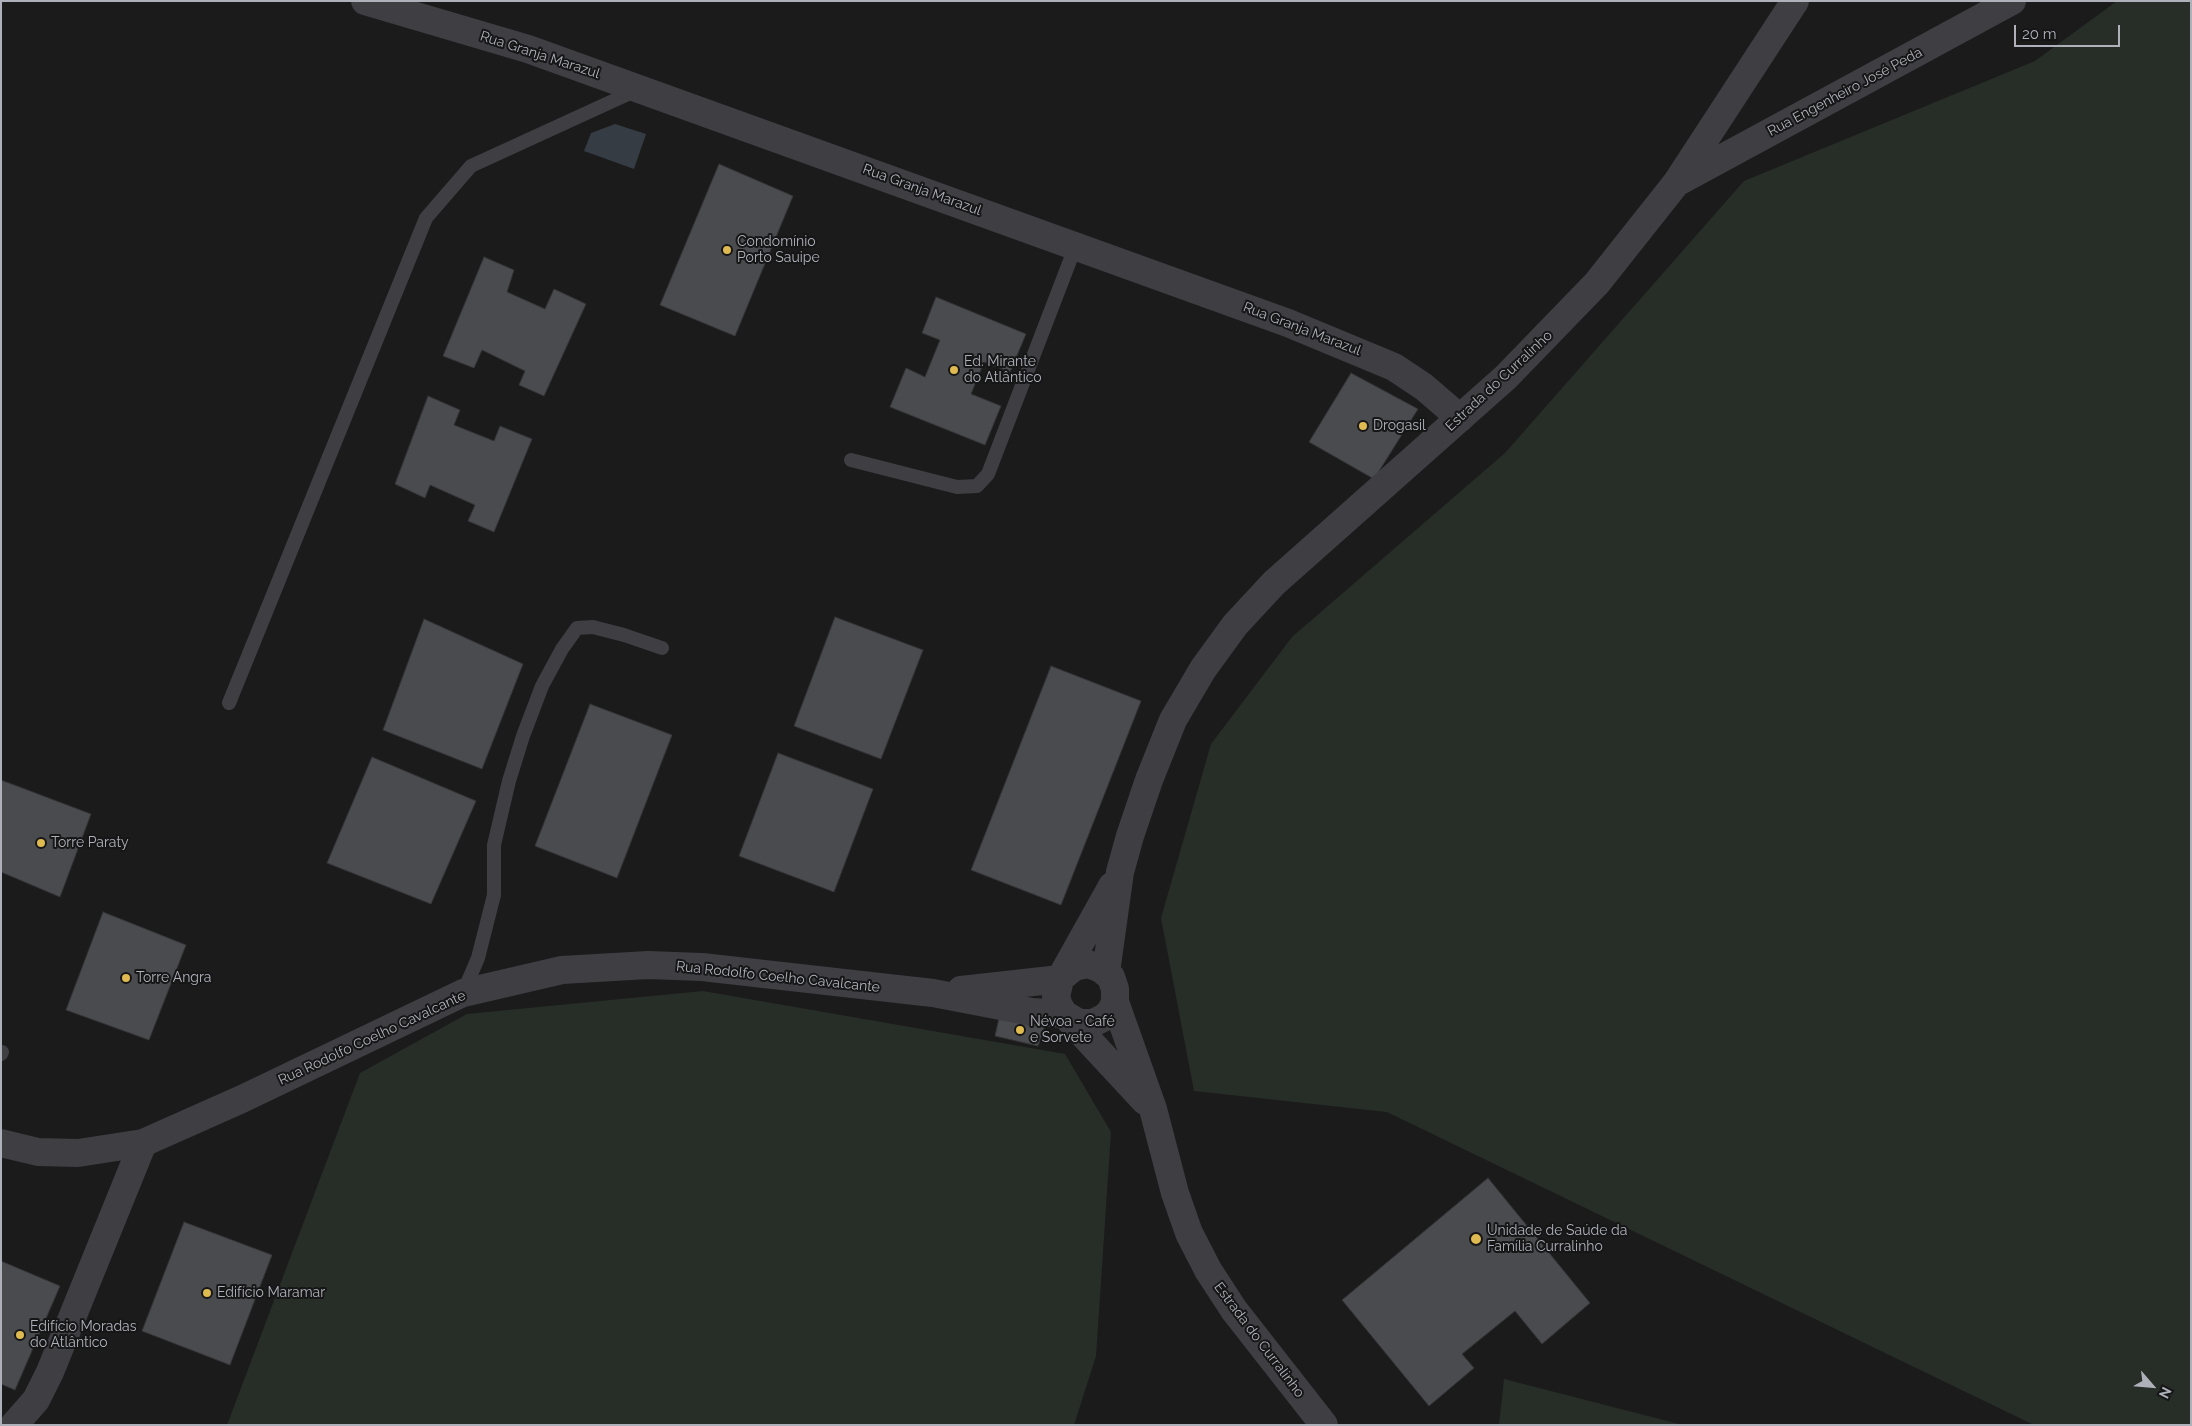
<!DOCTYPE html>
<meta charset="utf-8">
<style>
body{margin:0}
#map{position:relative;width:2192px;height:1426px;overflow:hidden;background:#1b1b1c;font-family:Raleway,sans-serif}
canvas{display:block}
.frame{position:absolute;inset:0;border:2px solid #afb1ba;pointer-events:none}
.north{position:absolute;left:2127px;top:1361px;width:50px;height:50px;-webkit-text-stroke:4px #161617;paint-order:stroke;rotate:117deg;font-size:14px;font-weight:700;line-height:20px;text-align:center;color:#afb1ba}
.north::after{content:'';display:block;margin:auto;width:18px;height:22px;background:#afb1ba;clip-path:polygon(50% 0,100% 100%,50% 72%,0 100%)}
.scale{position:absolute;left:2014px;top:25px;width:106px;height:22px;box-sizing:border-box;border:2px solid #afb1ba;border-top:0;padding-left:6px;font-size:15px;line-height:18px;white-space:nowrap;color:#afb1ba;-webkit-text-stroke:4px #161617;paint-order:stroke}
</style>
<div id="map">
<canvas width="2192" height="1426"></canvas>
<div class="frame"></div>
<div class="north">N</div>
<div class="scale">20 m</div>
</div>
<script>
const c = document.querySelector('canvas').getContext('2d');
c.lineJoin = 'round';
function paint(path, color) { c.fillStyle = color; c.fill(path, 'evenodd'); }
const poly = rows => new Path2D(rows.map(r => 'M' + r).join(''));
function strokePath(path, color, width, dash) { c.strokeStyle = color; c.lineWidth = width; c.lineCap = dash ? 'butt' : 'round'; c.setLineDash(dash || []); c.stroke(path); }
function write(font, color, halo, rows, align = 'center') {
  c.font = font + ' Raleway,sans-serif'; c.lineWidth = 4; c.setLineDash([]); c.textBaseline = 'middle'; c.strokeStyle = halo; c.fillStyle = color; for (const [text, x, y, turn = 0] of rows) {
    c.save(); c.translate(x, y); c.rotate((+turn || 0) * Math.PI / 180); c.textAlign = isNaN(turn) ? turn : align; if (halo) c.strokeText(text, 0, 0); c.fillText(text, 0, 0); c.restore();
  }
}
const green = poly([
 [2117,1,2191,1,2191,1425,2034,1425,1387,1112,1194,1091,1161,918,1211,744,1292,637,1505,453,1744,181,2035,61],
 [703,991,1065,1054,1111,1132,1096,1356,1074,1425,227,1425,360,1073,467,1014],
 [1504,1379,1683,1425,1499,1425]
]);
const water = poly([
 [615,124,646,134,634,169,584,151,591,133]
]);
const building = poly([
 [719,164,793,196,735,336,660,305,719,164],
 [484,257,514,270,507,292,545,309,554,289,586,304,544,396,519,385,525,371,482,350,474,368,443,356,484,257],
 [936,297,1026,334,1010,372,984,362,971,394,1001,406,985,445,890,407,906,368,925,377,940,340,922,333,936,297],
 [1351,373,1418,409,1374,479,1309,442,1351,373],
 [428,396,460,410,454,425,494,441,500,426,532,439,494,532,468,521,475,505,430,485,425,498,395,484,428,396],
 [835,617,923,650,881,759,794,726,835,617],
 [424,619,523,664,482,769,383,730,424,619],
 [1051,666,1141,701,1061,905,971,870,1051,666],
 [590,704,672,735,617,878,535,846,590,704],
 [778,753,873,789,834,892,739,856,778,753],
 [372,757,476,801,431,904,327,863,372,757],
 [1,780,91,814,60,897,1,872,1,780],
 [103,912,186,945,149,1040,66,1010,103,912],
 [1000,1014,1046,1023,1038,1046,995,1036,1000,1014],
 [1488,1178,1590,1303,1542,1344,1515,1311,1462,1354,1474,1368,1429,1406,1342,1300,1488,1178],
 [184,1222,272,1255,230,1365,142,1331,184,1222],
 [1,1261,60,1286,15,1390,1,1384,1,1261]
]);
const service = poly([
 [851,460,957,487,977,486,988,474,1076,245],
 [229,703,426,218,471,166,639,89],
 [463,993,478,958,494,895,494,845,509,781,523,736,542,686,562,649,577,628,593,627,624,635,662,648],
 [1,1054,2,1052]
]);
const minor = poly([
 [365,1,528,49,1288,323,1394,367,1424,387,1460,418],
 [961,990,1060,979],
 [1,1143,38,1152,78,1153,143,1143,242,1099,463,993,562,970,648,965,702,967,933,993,1032,1012,1064,1014],
 [14,1425,36,1400,50,1372,143,1143]
]);
const tertiary = poly([
 [1680,181,2012,1],
 [1106,972,1120,872,1130,836,1149,780,1173,720,1203,669,1235,625,1274,583,1506,377,1597,283,1677,182,1795,1],
 [1062,977,1074,967,1088,964,1101,969,1111,977,1115,989,1115,1002,1111,1011,1105,1017,1093,1023,1079,1023,1064,1014,1059,1006,1056,997,1060,979,1112,886],
 [1115,1002,1153,1109,1175,1193,1189,1233,1208,1270,1234,1310,1324,1425],
 [1066,1016,1145,1101]
]);
const markers = [
 [727,250,5,"#deba51"],
 [954,370,5,"#deba51"],
 [1363,426,5,"#deba51"],
 [41,843,5,"#deba51"],
 [126,978,5,"#deba51"],
 [1020,1030,5,"#deba51"],
 [1476,1239,6,"#deba51"],
 [207,1293,5,"#deba51"],
 [20,1335,5,"#deba51"]
];
const streetNames = [
 ["Rua Granja Marazul",540,55,18],
 ["Rua Engenheiro José Peda",1845,92,-28],
 ["Rua Granja Marazul",922,190,20],
 ["Rua Granja Marazul",1302,329,21],
 ["Estrada do Curralinho",1499,381,-43],
 ["Rua Rodolfo Coelho Cavalcante",778,977,6],
 ["Rua Rodolfo Coelho Cavalcante",372,1038,-25],
 ["Estrada do Curralinho",1259,1340,53]
];
const poiNames = [
 ["Condomínio",737,242],
 ["Porto Sauipe",737,258],
 ["Ed. Mirante",964,362],
 ["do Atlântico",964,378],
 ["Drogasil",1373,426],
 ["Torre Paraty",51,843],
 ["Torre Angra",136,978],
 ["Névoa - Café",1030,1022],
 ["e Sorvete",1030,1038],
 ["Unidade de Saúde da",1487,1231],
 ["Família Curralinho",1487,1247],
 ["Edifício Maramar",217,1293],
 ["Edifício Moradas",30,1327],
 ["do Atlântico",30,1343]
];
paint(green, '#272e28');
paint(water, '#363c44');
paint(building, '#4a4b4e');
strokePath(building, '#353538', 1);
strokePath(service, '#3e3e43', 14);
strokePath(minor, '#3e3e43', 28);
strokePath(tertiary, '#3e3e43', 28);
for (const [x, y, r, color] of markers) { const dot = new Path2D(); dot.arc(x, y, r, 0, 2 * Math.PI); c.fillStyle = color; c.fill(dot); strokePath(dot, '#161617', 2); }
write('14px', '#afb1ba', '#161617', streetNames);
write('14px', '#afb1ba', '#161617', poiNames, 'left');
</script>
